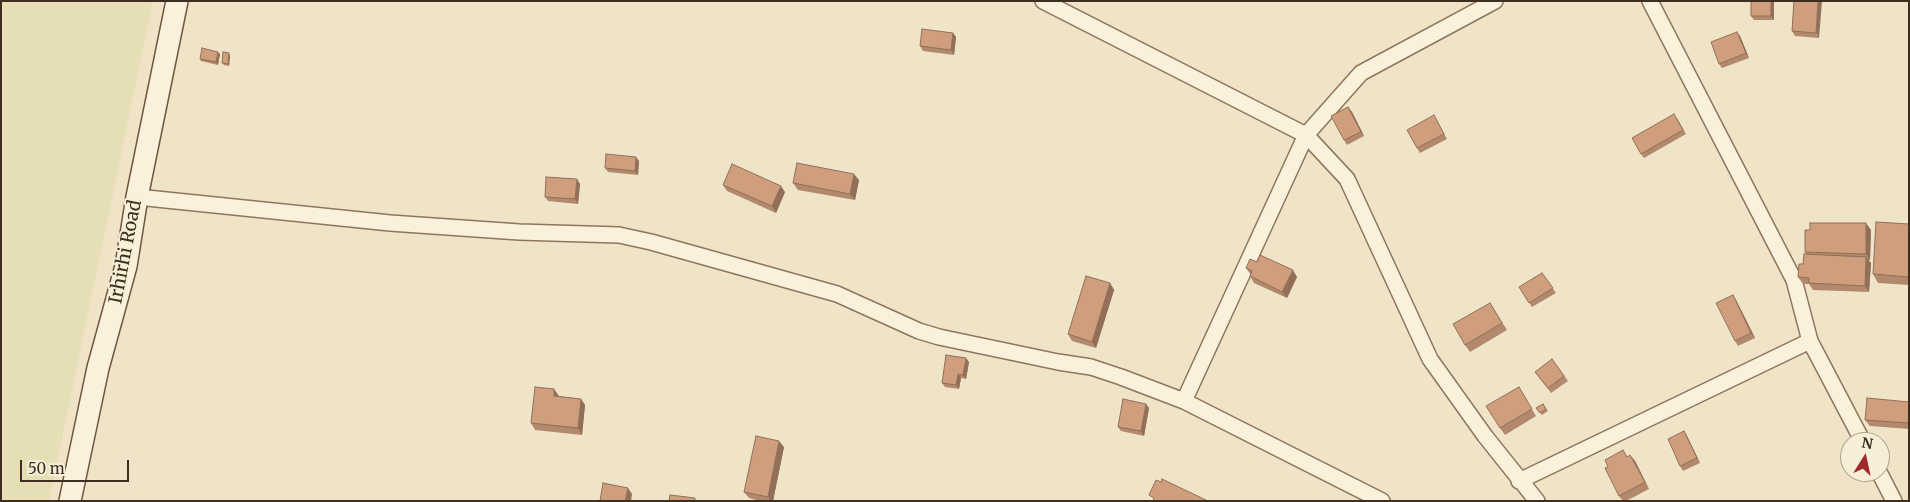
<!DOCTYPE html>
<style>
body{margin:0}
#map{position:relative;width:1910px;height:502px;overflow:hidden;background:#f0e4c8;font-family:Merriweather,serif}
canvas{display:block}
.frame{position:absolute;inset:0;border:2px solid #3d2e20;pointer-events:none}
.north{position:absolute;left:1840px;top:432px;width:50px;height:50px;box-sizing:border-box;background:#f7eed8;border:1px solid #ada18e;border-radius:50%;rotate:10deg;font-size:14px;font-weight:700;line-height:20px;text-align:center;color:#3d2e20}
.north::after{content:'';display:block;margin:auto;width:18px;height:22px;background:#9e2a2b;clip-path:polygon(50% 0,100% 100%,50% 72%,0 100%)}
.scale{position:absolute;left:20px;top:460px;width:109px;height:22px;box-sizing:border-box;border:2px solid #3d2e20;border-top:0;padding-left:6px;font-size:15px;line-height:18px;white-space:nowrap;color:#3d2e20;-webkit-text-stroke:4px #f7eed8;paint-order:stroke}
</style>
<div id="map">
<canvas width="1910" height="502"></canvas>
<div class="frame"></div>
<div class="north">N</div>
<div class="scale">50 m</div>
</div>
<script>
const c = document.querySelector('canvas').getContext('2d');
c.lineJoin = 'round';
function paint(path, color) { c.fillStyle = color; c.fill(path, 'evenodd'); }
const poly = rows => new Path2D(rows.map(r => 'M' + r).join(''));
function strokePath(path, color, width, dash) { c.strokeStyle = color; c.lineWidth = width; c.lineCap = dash ? 'butt' : 'round'; c.setLineDash(dash || []); c.stroke(path); }
function write(font, color, halo, rows, align = 'center') {
  c.font = font + ' Merriweather,serif'; c.lineWidth = 4; c.setLineDash([]); c.textBaseline = 'middle'; c.strokeStyle = halo; c.fillStyle = color; for (const [text, x, y, turn = 0] of rows) {
    c.save(); c.translate(x, y); c.rotate((+turn || 0) * Math.PI / 180); c.textAlign = isNaN(turn) ? turn : align; if (halo) c.strokeText(text, 0, 0); c.fillText(text, 0, 0); c.restore();
  }
}
const farmland = poly([
 [1,1,153,1,49,501,1,501]
]);
const street = poly([
 [1043,1,1306,135,1347,179,1430,359,1485,436,1537,501],
 [1650,1,1794,280,1810,341,1863,442],
 [137,197,390,223,519,232,619,235,651,242,837,294,919,331,939,337,1058,362,1091,367,1121,377,1184,401,1382,501],
 [1184,401,1306,135,1361,73,1495,1],
 [1879,472,1894,501],
 [1519,481,1810,341]
]);
const secondary = poly([
 [70,501,98,368,126,266,137,197,177,1]
]);
const wall = poly([
 [1751,1,1774,1,1774,20,1754,20,1751,16],
 [1794,1,1819,38,1795,36,1792,31],
 [953,33,956,37,954,55,923,51,920,46],
 [1740,36,1749,58,1722,68,1719,64],
 [220,54,218,65,201,61,200,59],
 [230,55,229,66,224,65,222,63],
 [1348,107,1352,112,1364,136,1347,145,1344,140],
 [1434,115,1447,139,1420,153,1417,148],
 [1677,118,1686,134,1644,158,1641,154],
 [639,161,638,175,608,172,605,168],
 [859,180,855,200,798,190,793,183],
 [580,184,578,204,548,201,545,197],
 [723,185,785,192,776,213,727,191],
 [1909,224,1909,285,1878,283,1873,274],
 [1871,230,1870,260,1868,260,1871,263,1869,292,1813,290,1809,284,1803,284,1798,277,1806,254,1805,252],
 [1257,262,1297,277,1287,298,1254,283,1250,276,1251,275,1246,268],
 [1542,273,1556,293,1532,307,1519,287],
 [1110,283,1114,290,1096,348,1072,341,1068,334],
 [1736,300,1755,338,1738,346,1735,341],
 [1490,303,1507,330,1470,352,1465,345],
 [1552,359,1568,381,1551,393,1535,372],
 [969,362,966,379,961,378,959,389,945,387,942,383],
 [1519,387,1536,416,1505,435,1500,428],
 [559,396,581,399,585,405,582,435,535,430,531,423],
 [1909,402,1909,429,1870,426,1865,420],
 [1543,404,1548,411,1542,415,1536,408],
 [1149,408,1144,436,1121,431,1118,427],
 [1684,431,1687,436,1700,463,1683,471,1680,466],
 [784,447,773,501,760,501,749,498,744,492],
 [1628,456,1635,461,1649,489,1626,501,1623,501,1619,496,1608,467]
]);
const shadedWall = poly([
 [1771,1,1774,1,1774,20,1771,16],
 [1818,1,1822,1,1819,38,1816,33],
 [1737,32,1740,36,1749,58,1746,53],
 [953,33,956,37,954,55,951,50],
 [218,52,220,54,218,65,216,62],
 [229,53,230,55,229,66,228,64],
 [1348,107,1352,112,1364,136,1361,132],
 [636,157,639,161,638,175,635,171],
 [854,174,859,180,855,200,850,194],
 [577,179,580,184,578,204,575,199],
 [781,186,785,192,776,213,772,206],
 [1866,223,1871,230,1870,260,1866,254],
 [1866,257,1871,263,1869,292,1865,286],
 [1293,270,1297,277,1287,298,1282,292],
 [1110,283,1114,290,1096,348,1092,342],
 [1733,295,1736,300,1755,338,1751,333],
 [966,358,969,362,966,379,963,375],
 [958,374,961,378,959,389,956,385],
 [554,389,559,396,554,396],
 [581,399,585,405,582,435,578,428],
 [1146,404,1149,408,1144,436,1141,431],
 [1684,431,1687,436,1700,463,1697,458],
 [779,441,784,447,773,501,771,501,768,497],
 [1630,455,1635,461,1649,489,1645,482],
 [628,488,632,494,631,501,625,501]
]);
const building = poly([
 [1751,1,1771,1,1771,16,1751,16,1751,1],
 [1794,1,1818,1,1816,33,1792,31,1794,1],
 [922,29,953,33,951,50,920,46,922,29],
 [1737,32,1746,53,1719,64,1711,42,1737,32],
 [202,48,218,52,216,62,200,59,202,48],
 [223,52,229,53,228,64,222,63,223,52],
 [1348,107,1361,132,1344,140,1331,116,1348,107],
 [1674,114,1683,130,1641,154,1632,138,1674,114],
 [1434,115,1444,134,1417,148,1407,130,1434,115],
 [606,154,636,157,635,171,605,168,606,154],
 [797,163,854,174,850,194,793,183,797,163],
 [732,164,781,186,772,206,723,185,732,164],
 [546,177,577,179,575,199,545,197,546,177],
 [1876,222,1909,224,1909,277,1873,274,1876,222],
 [1810,223,1866,223,1866,254,1805,252,1805,230,1810,230,1810,223],
 [1804,254,1866,257,1865,286,1809,283,1809,278,1798,277,1799,264,1803,264,1804,254],
 [1260,255,1293,270,1282,292,1250,276,1252,271,1246,268,1250,259,1257,262,1260,255],
 [1542,273,1553,288,1529,303,1519,287,1542,273],
 [1086,276,1110,283,1092,342,1068,334,1086,276],
 [1733,295,1751,333,1735,341,1716,303,1733,295],
 [1490,303,1502,323,1465,345,1453,324,1490,303],
 [946,355,966,358,963,375,958,374,956,385,942,383,946,355],
 [1552,359,1564,376,1548,388,1535,372,1552,359],
 [535,387,554,389,554,396,581,399,578,428,531,423,535,387],
 [1519,387,1532,409,1500,428,1486,406,1519,387],
 [1867,398,1909,402,1909,423,1865,420,1867,398],
 [1123,399,1146,404,1141,431,1118,427,1123,399],
 [1543,404,1546,409,1540,413,1536,408,1543,404],
 [1684,431,1697,458,1680,466,1668,439,1684,431],
 [756,436,779,441,768,497,744,492,756,436],
 [1623,450,1627,457,1630,455,1645,482,1619,496,1605,468,1608,467,1605,460,1623,450],
 [1162,479,1208,501,1153,501,1154,498,1149,495,1156,480,1161,482,1162,479],
 [603,483,628,488,625,501,600,501,603,483],
 [670,495,695,498,695,501,669,501,670,495]
]);
const streetNames = [
 ["Irhirhi Road",126,252,-79]
];
paint(farmland, '#e6deb5');
strokePath(street, '#8d765c', 18);
strokePath(secondary, '#6f573f', 24);
strokePath(street, '#faf1dc', 15);
strokePath(secondary, '#faf1dc', 21);
paint(wall, '#b2896c');
paint(shadedWall, '#916f58');
paint(building, '#cf9f7d');
strokePath(building, '#916f58', 1);
write('18px', '#3d2e20', '#f7eed8', streetNames);
</script>
